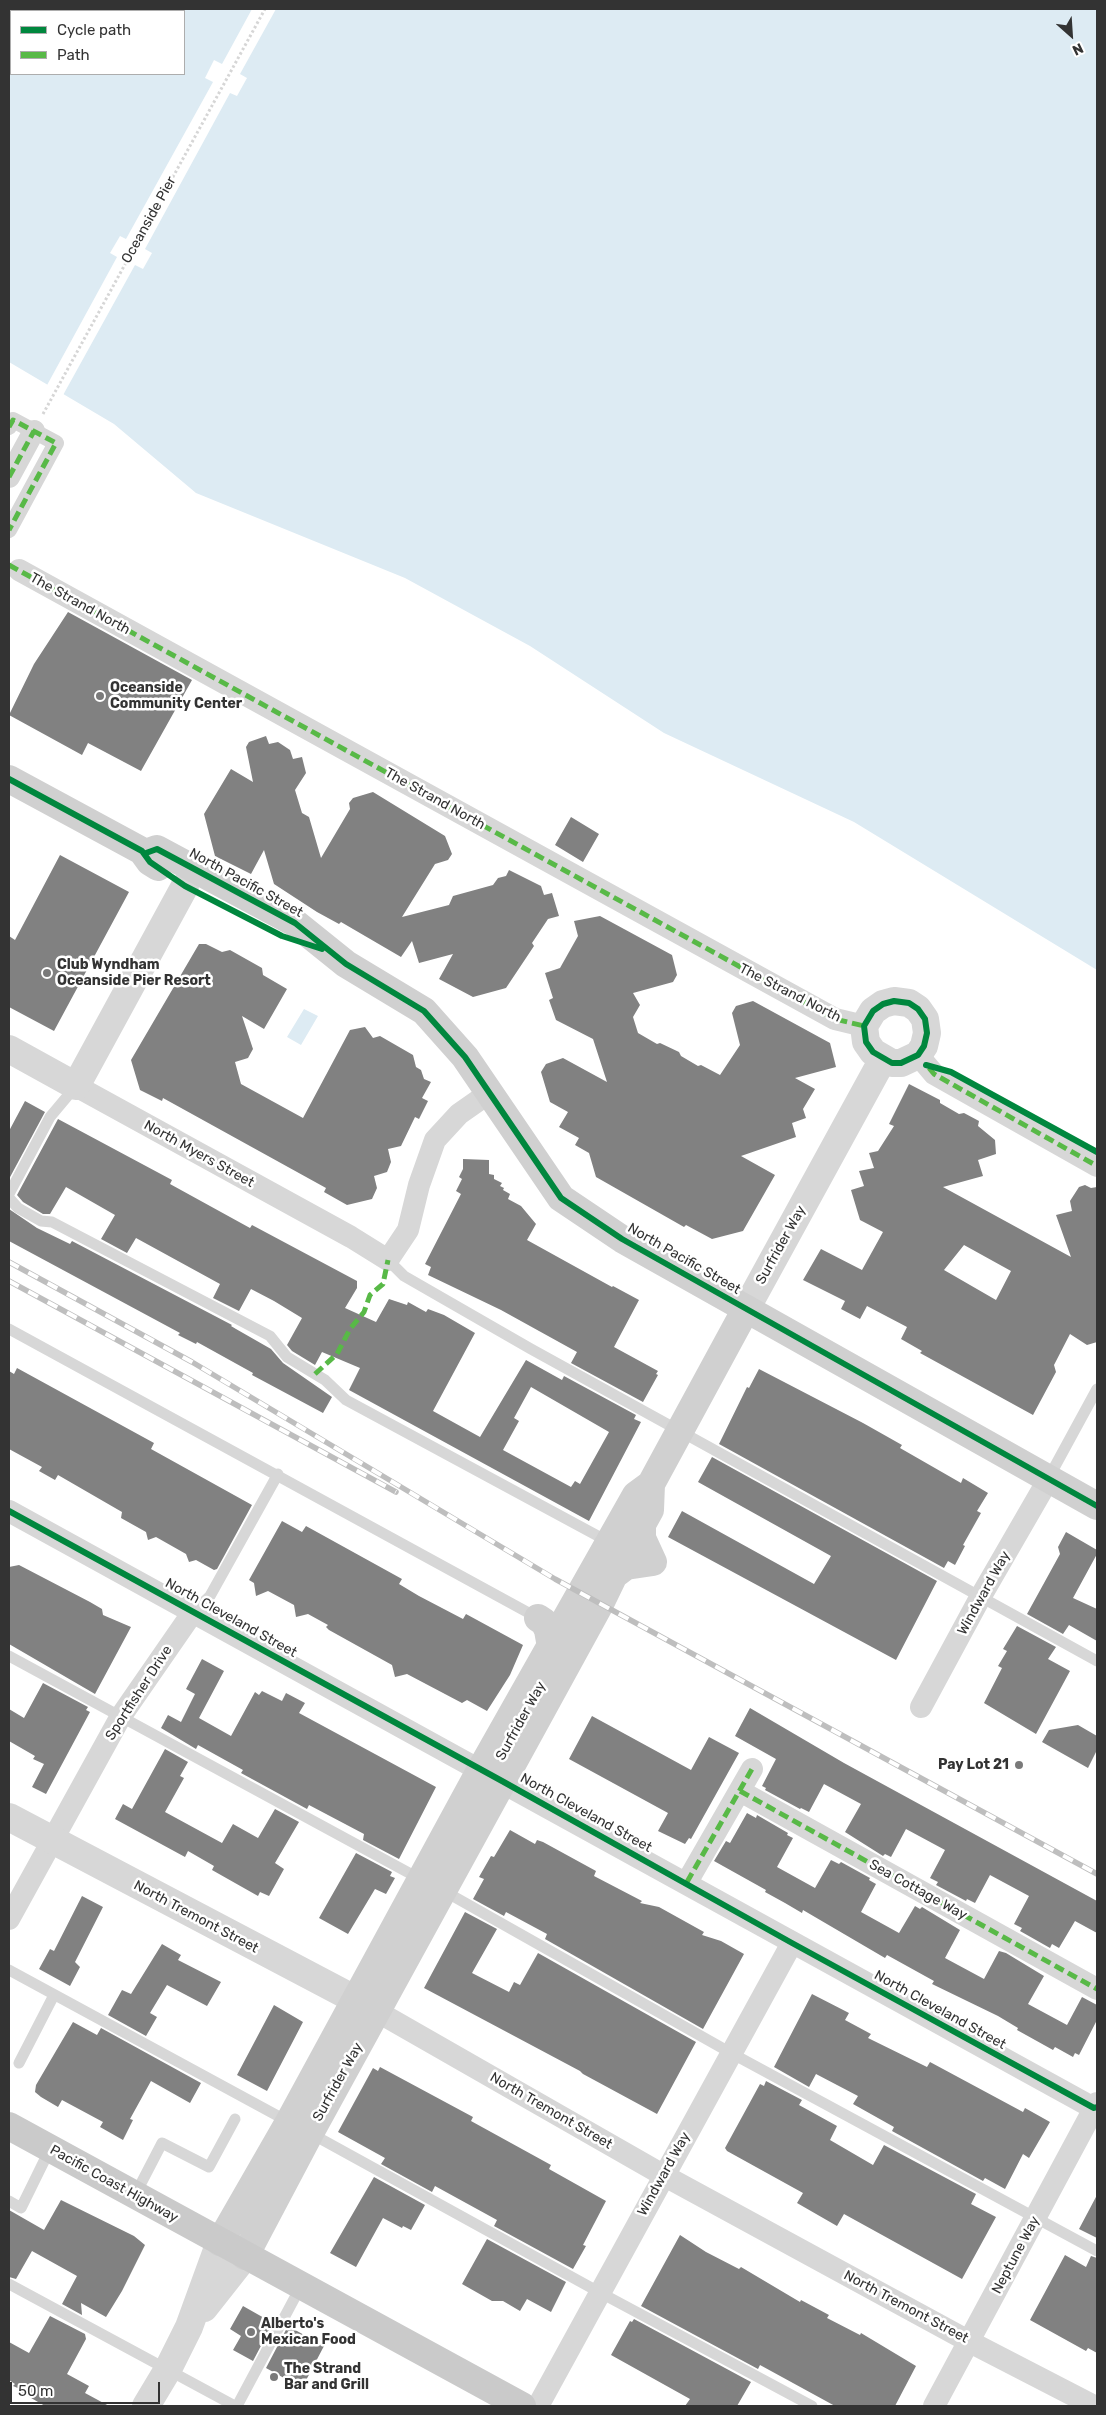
<!DOCTYPE html>
<style>
body{margin:0}
#map{position:relative;width:1106px;height:2415px;overflow:hidden;background:#fff;font-family:Rubik,sans-serif}
canvas{display:block}
.frame{position:absolute;inset:0;border:10px solid #333;pointer-events:none}
.legend{position:absolute;left:10px;top:10px;width:175px;height:65px;box-sizing:border-box;background:#fff;border:1px solid #adadad;margin:0;padding:6px 9px;list-style:none;font-size:15px;color:#333}
.legend li{display:flex;align-items:center;gap:10px;height:25px}
.legend b{width:25px;border:1px solid #adadad}
.north{position:absolute;left:1046px;top:10px;width:50px;height:50px;-webkit-text-stroke:4px #fff;paint-order:stroke;rotate:154deg;font-size:14px;font-weight:700;line-height:20px;text-align:center;color:#333}
.north::after{content:'';display:block;margin:auto;width:18px;height:22px;background:#333;clip-path:polygon(50% 0,100% 100%,50% 72%,0 100%)}
.scale{position:absolute;left:10px;top:2382px;width:150px;height:22px;box-sizing:border-box;border:2px solid #333;border-top:0;padding-left:6px;font-size:15px;line-height:18px;white-space:nowrap;color:#333;-webkit-text-stroke:4px #fff;paint-order:stroke}
</style>
<div id="map">
<canvas width="1106" height="2415"></canvas>
<div class="frame"></div>
<ul class="legend">
<li><b style="height:6px;background:#00873e"></b>Cycle path</li>
<li><b style="height:6px;background:#58b947"></b>Path</li>
</ul>
<div class="north">N</div>
<div class="scale">50 m</div>
</div>
<script>
const c = document.querySelector('canvas').getContext('2d');
c.lineJoin = 'round';
function paint(path, color) { c.fillStyle = color; c.fill(path, 'evenodd'); }
const poly = rows => new Path2D(rows.map(r => 'M' + r).join(''));
function strokePath(path, color, width, dash) { c.strokeStyle = color; c.lineWidth = width; c.lineCap = dash ? 'butt' : 'round'; c.setLineDash(dash || []); c.stroke(path); }
function write(font, color, halo, rows, align = 'center') {
  c.font = font + ' Rubik,sans-serif'; c.lineWidth = 5; c.setLineDash([]); c.textBaseline = 'middle'; c.strokeStyle = halo; c.fillStyle = color; for (const [text, x, y, turn = 0] of rows) {
    c.save(); c.translate(x, y); c.rotate((+turn || 0) * Math.PI / 180); c.textAlign = isNaN(turn) ? turn : align; if (halo) c.strokeText(text, 0, 0); c.fillText(text, 0, 0); c.restore();
  }
}
const water = poly([
 [9,9,1097,9,1097,970,854,822,664,733,530,646,405,578,196,493,114,424,9,362],
 [11,11,184,11,184,74,11,74],
 [304,1009,318,1016,301,1045,287,1037]
]);
const pier = poly([
 [252,9,276,9,240,74,247,78,237,96,230,93,145,249,152,253,143,269,135,265,62,397,46,387,117,257,110,253,120,236,126,239,213,82,205,78,214,60,222,64]
]);
const building = poly([
 [68,612,192,680,141,771,88,743,82,755,9,715,34,664],
 [266,736,269,744,278,742,290,750,293,759,302,757,306,773,295,790,302,813,309,817,321,858,350,809,349,803,353,798,373,792,445,836,452,854,448,860,435,864,402,917,449,905,453,896,493,885,498,878,506,876,509,870,541,886,544,895,552,893,559,916,548,919,532,943,534,946,506,988,473,997,439,979,453,954,419,963,412,941,401,957,341,922,339,924,317,912,274,884,264,850,251,874,215,856,204,814,231,769,253,782,246,747,249,742],
 [571,817,599,834,583,862,555,845],
 [60,855,129,892,54,1031,9,1007,9,936,15,940],
 [600,916,672,955,677,975,673,982,633,993,640,1005,633,1017,638,1033,657,1044,660,1043,679,1052,681,1056,698,1066,701,1065,720,1075,740,1045,732,1013,736,1006,753,1001,830,1043,836,1067,795,1078,815,1089,803,1109,806,1118,792,1123,796,1137,741,1156,775,1175,743,1231,712,1239,686,1225,684,1227,596,1177,589,1153,575,1145,579,1138,559,1127,568,1112,550,1102,541,1072,546,1064,563,1058,607,1082,593,1039,556,1020,549,1000,553,998,545,973,560,968,578,936,574,921],
 [199,944,206,944,222,952,230,950,262,968,263,975,287,989,264,1029,242,1016,253,1049,248,1058,235,1062,241,1084,303,1118,350,1030,365,1027,373,1038,380,1036,413,1055,416,1067,421,1070,424,1079,431,1082,422,1098,428,1101,419,1119,415,1117,401,1146,388,1149,391,1162,387,1172,374,1176,377,1188,372,1199,347,1205,324,1192,326,1188,163,1098,162,1101,140,1090,131,1060],
 [909,1084,940,1100,940,1103,959,1114,964,1113,979,1121,978,1126,995,1140,996,1154,978,1160,983,1176,943,1187,1071,1257,1056,1215,1072,1211,1070,1201,1079,1187,1085,1185,1091,1188,1097,1187,1097,1342,1087,1345,1070,1334,1054,1365,1056,1372,1033,1415,920,1353,922,1351,901,1339,907,1327,867,1306,860,1319,841,1309,845,1301,803,1280,821,1249,862,1270,883,1232,860,1220,851,1190,864,1186,859,1171,874,1168,869,1153,878,1151,894,1126,889,1124],
 [964,1245,1011,1271,996,1300,944,1270],
 [25,1101,45,1112,9,1179,9,1131],
 [58,1119,172,1180,170,1184,250,1228,252,1225,357,1281,357,1288,345,1308,376,1322,389,1299,407,1305,408,1302,426,1312,428,1309,444,1315,475,1333,433,1411,480,1437,526,1360,562,1380,564,1376,636,1415,634,1419,641,1422,589,1521,349,1390,360,1368,322,1352,315,1365,292,1351,287,1345,302,1318,274,1301,251,1289,239,1311,213,1298,220,1284,136,1238,127,1253,101,1239,115,1215,66,1187,50,1214,43,1214,23,1202,17,1195],
 [531,1387,609,1432,580,1484,575,1481,571,1487,503,1450,519,1421,514,1418],
 [463,1159,489,1160,489,1174,494,1175,494,1179,502,1183,500,1186,504,1188,503,1190,510,1194,508,1199,521,1206,536,1224,527,1240,612,1287,613,1286,639,1300,614,1347,658,1371,656,1374,658,1375,643,1402,571,1363,577,1352,501,1310,428,1275,431,1267,425,1264,461,1194,456,1191,462,1179,459,1177,463,1169],
 [9,1209,37,1228,70,1244,72,1241,232,1325,231,1326,236,1329,271,1349,283,1363,332,1397,323,1413,252,1375,253,1373,197,1342,196,1344,178,1335,180,1333,9,1241],
 [17,1368,154,1443,151,1449,252,1505,217,1569,214,1570,196,1560,189,1562,186,1554,156,1537,148,1540,146,1532,121,1518,122,1512,58,1475,55,1480,39,1471,42,1467,9,1449,9,1371,14,1374],
 [759,1369,863,1423,902,1445,900,1448,961,1483,963,1478,988,1493,977,1511,981,1513,963,1545,965,1546,955,1565,948,1561,944,1568,719,1444,747,1387,749,1388],
 [712,1457,937,1581,896,1660,668,1537,682,1511,814,1584,831,1556,698,1482],
 [282,1521,302,1532,306,1526,402,1579,399,1584,419,1596,463,1619,466,1614,523,1645,510,1675,487,1711,467,1700,462,1703,407,1674,395,1677,392,1665,329,1630,326,1627,328,1625,308,1614,296,1617,294,1605,268,1591,256,1596,254,1583,249,1580],
 [1066,1532,1097,1550,1097,1554,1073,1598,1097,1609,1097,1641,1069,1625,1063,1634,1027,1614,1060,1554,1058,1547],
 [19,1565,90,1602,102,1609,103,1615,131,1627,95,1694,9,1644,9,1567],
 [1017,1626,1056,1647,1048,1659,1070,1671,1036,1734,984,1703,1002,1668,998,1666,1007,1651,1003,1649],
 [202,1659,224,1671,199,1718,231,1736,255,1692,259,1695,262,1691,282,1701,286,1693,305,1703,299,1713,436,1787,399,1859,363,1840,364,1834,309,1805,307,1809,241,1773,243,1770,198,1745,196,1749,161,1728,168,1715,181,1722,195,1694,186,1689],
 [43,1683,88,1707,86,1710,90,1712,46,1794,32,1787,44,1764,33,1759,35,1756,9,1741,9,1709,24,1718],
 [750,1708,844,1763,1097,1901,1097,1933,1075,1921,1059,1948,1052,1944,1050,1948,1020,1931,1022,1928,1014,1924,1029,1896,990,1875,975,1903,967,1899,966,1901,936,1885,938,1882,930,1878,945,1850,906,1829,891,1857,885,1854,883,1856,845,1832,861,1804,824,1784,809,1812,801,1808,800,1809,765,1790,766,1788,762,1786,776,1759,735,1736],
 [592,1716,691,1770,709,1737,739,1753,691,1839,689,1838,685,1844,658,1831,668,1813,569,1759],
 [1078,1725,1097,1736,1097,1750,1088,1768,1042,1742,1049,1730],
 [165,1749,188,1762,180,1776,184,1778,165,1812,222,1843,233,1824,258,1838,275,1809,299,1822,275,1863,284,1869,269,1896,260,1892,258,1896,212,1870,214,1866,188,1851,185,1857,115,1819,123,1804,132,1809],
 [747,1813,756,1818,757,1815,788,1833,787,1835,793,1838,777,1867,815,1888,831,1860,839,1864,841,1862,870,1878,869,1880,876,1884,861,1912,899,1933,915,1906,920,1909,922,1907,960,1930,945,1958,984,1979,999,1951,1006,1953,1044,1976,1028,2004,1067,2025,1082,1997,1097,2005,1097,2020,1079,2055,1075,2053,1073,2057,1055,2047,1053,2050,1017,2030,1018,2028,998,2016,932,1984,934,1981,887,1955,885,1958,803,1910,802,1913,785,1903,765,1892,766,1890,714,1861,726,1841,730,1843],
 [510,1830,535,1844,537,1840,543,1842,596,1871,594,1876,642,1901,640,1903,659,1907,704,1932,702,1935,721,1941,744,1954,703,2029,545,1939,547,1934,506,1912,504,1916,473,1899,484,1879,479,1877,491,1856,494,1857],
 [356,1853,392,1872,390,1876,395,1878,386,1894,375,1889,348,1934,319,1918],
 [82,1896,103,1907,75,1962,80,1967,70,1986,39,1969,50,1949,54,1951],
 [465,1912,497,1929,472,1973,509,1992,514,1982,520,1985,538,1953,696,2042,657,2114,583,2074,580,2071,424,1988],
 [162,1944,181,1955,178,1960,221,1982,207,2006,167,1985,150,2013,157,2017,146,2036,108,2015,122,1990,131,1994],
 [812,1994,849,2013,845,2020,871,2034,868,2038,927,2067,930,2062,1023,2112,1025,2108,1050,2122,1029,2158,1023,2154,1005,2189,985,2178,983,2181,892,2131,894,2127,853,2104,858,2096,816,2074,809,2087,774,2067],
 [274,2005,303,2022,267,2091,237,2075],
 [73,2022,97,2035,101,2028,201,2083,190,2103,151,2081,130,2119,133,2120,123,2140,100,2127,103,2122,62,2100,58,2107,41,2097,35,2092,36,2085],
 [380,2067,473,2117,471,2121,551,2165,549,2169,606,2201,583,2245,586,2246,573,2269,494,2226,497,2220,435,2186,432,2192,381,2164,385,2158,338,2132,373,2068,378,2071],
 [766,2081,802,2100,799,2105,837,2126,830,2140,873,2165,884,2145,976,2194,971,2204,996,2217,962,2279,844,2214,837,2226,797,2203,803,2193,727,2151,725,2148,760,2084,764,2086],
 [374,2177,425,2205,411,2230,403,2226,402,2228,383,2218,356,2267,330,2253],
 [1097,2195,1097,2238,1079,2229],
 [61,2200,134,2236,145,2245,122,2291,106,2317,81,2303,82,2315,62,2304,77,2276,32,2251,16,2279,9,2277,9,2210,44,2230],
 [680,2235,706,2252,739,2269,741,2267,800,2302,801,2300,829,2315,827,2318,860,2335,861,2333,916,2366,895,2406,835,2406,760,2365,758,2369,641,2306],
 [487,2239,566,2282,551,2312,527,2299,520,2311,503,2301,492,2301,462,2284],
 [1065,2255,1086,2267,1091,2256,1097,2258,1097,2353,1088,2348,1086,2351,1030,2320],
 [243,2306,273,2323,253,2361,233,2350,241,2336,230,2329],
 [50,2316,85,2334,86,2339,67,2374,89,2386,85,2393,109,2406,45,2406,19,2391,20,2389,13,2386,15,2384,9,2380,9,2342,29,2353],
 [634,2319,751,2382,737,2406,685,2406,690,2399,611,2355,630,2321,632,2322],
 [288,2326,324,2346,302,2388,266,2368]
]);
const path = poly([
 [43,414,265,9]
]);
const service = poly([
 [9,1194,50,1117,76,1086],
 [9,1198,18,1208,41,1221,52,1222,270,1336,287,1357,325,1380,346,1400,609,1542],
 [388,1260,404,1276,531,1349,1097,1661],
 [9,1329,538,1618],
 [1048,1479,1097,1389],
 [193,1612,210,1596,278,1474],
 [9,1656,422,1880],
 [444,1891,731,2053,1097,2251],
 [9,1970,289,2122],
 [19,2063,54,1995],
 [310,2133,599,2292,812,2406],
 [135,2195,162,2143,209,2167,235,2119],
 [9,2201,21,2208,50,2149],
 [9,2284,235,2406],
 [237,2406,301,2286]
]);
const pedestrian = poly([
 [9,427,13,420,56,443,9,530]
]);
const minor = poly([
 [9,477,34,431],
 [19,570,835,1019,864,1026],
 [918,1055,934,1074,1097,1166],
 [76,1086,351,1237,388,1260,408,1230,419,1185,435,1140,459,1114,489,1093],
 [9,1511,1097,2110],
 [921,1707,981,1596,1048,1480],
 [740,1791,1097,1989],
 [687,1882,752,1769],
 [9,1919,121,1716,193,1612],
 [378,2012,663,2175,970,2342,1094,2406],
 [538,2406,792,1943],
 [934,2406,1097,2103]
]);
const tertiary = poly([
 [894,1001,909,1003,918,1009,925,1019,927,1033,924,1046,918,1055,901,1063,892,1063,873,1052,866,1042,864,1026,873,1011,883,1004,894,1001],
 [9,1049,76,1086,185,886],
 [746,1309,883,1059],
 [9,1817,377,2011],
 [204,2308,245,2256],
 [146,2406,167,2371,189,2327,220,2242]
]);
const secondary = poly([
 [9,779,142,851,150,862,158,867],
 [146,853,157,849,295,923,346,964,424,1011,465,1057,561,1198,622,1239,1097,1506],
 [614,1575,626,1566,653,1562,642,1538,642,1524],
 [538,1618,544,1622,548,1630,551,1647],
 [220,2242,289,2122,481,1769,636,1495,651,1484],
 [245,2256,310,2133,600,1604,614,1575,650,1510,651,1484,746,1309]
]);
const primary = poly([
 [9,2126,522,2406]
]);
const rail = poly([
 [9,1262,192,1362,555,1579,1097,1874],
 [9,1281,396,1492]
]);
const quiet = poly([
 [9,427,13,420,56,443,9,530],
 [9,477,34,431],
 [9,565,835,1019,864,1026],
 [929,1068,934,1074,1097,1166],
 [315,1374,337,1354,350,1329,364,1312,370,1295,383,1284,388,1260],
 [740,1791,1097,1989],
 [687,1882,752,1769]
]);
const cycleway = poly([
 [9,779,142,851,150,862,185,886,282,936,322,949],
 [146,853,157,849,295,923,346,964,424,1011,465,1057,561,1198,622,1239,1097,1506],
 [894,1001,909,1003,918,1009,925,1019,927,1033,924,1046,918,1055,901,1063,892,1063,873,1052,866,1042,864,1026,873,1011,883,1004,894,1001],
 [926,1065,951,1072,1097,1152],
 [9,1511,502,1781,792,1943,1094,2108,1097,2107]
]);
const markers = [
 [100,696,5,"#7a7a7a"],
 [47,973,5,"#7a7a7a"],
 [1019,1765,5,"#7a7a7a"],
 [251,2332,5,"#7a7a7a"],
 [274,2377,5,"#7a7a7a"]
];
const streetNames = [
 ["Oceanside Pier",149,220,-61],
 ["The Strand North",80,604,29],
 ["The Strand North",435,799,29],
 ["North Pacific Street",246,883,29],
 ["The Strand North",790,993,27],
 ["North Myers Street",199,1154,29],
 ["Surfrider Way",781,1245,-61],
 ["North Pacific Street",684,1259,30],
 ["Windward Way",984,1593,-61],
 ["North Cleveland Street",231,1618,29],
 ["Sportfisher Drive",139,1693,-57],
 ["Surfrider Way",521,1721,-61],
 ["North Cleveland Street",586,1813,29],
 ["Sea Cottage Way",918,1890,29],
 ["North Tremont Street",196,1917,28],
 ["North Cleveland Street",940,2010,29],
 ["Surfrider Way",338,2082,-61],
 ["North Tremont Street",551,2111,30],
 ["Windward Way",664,2174,-61],
 ["Pacific Coast Highway",114,2184,29],
 ["Neptune Way",1016,2255,-62],
 ["North Tremont Street",906,2307,28]
];
const poiNames = [
 ["Oceanside",110,688],
 ["Community Center",110,704],
 ["Club Wyndham",57,965],
 ["Oceanside Pier Resort",57,981],
 ["Pay Lot 21",1009,1765,"right"],
 ["Alberto's",261,2324],
 ["Mexican Food",261,2340],
 ["The Strand",284,2369],
 ["Bar and Grill",284,2385]
];
paint(water, '#ddebf3');
paint(pier, '#fff');
paint(building, '#818181');
strokePath(path, '#d6d6d6', 3, [2.5, 2.5]);
strokePath(service, '#d7d7d7', 11);
strokePath(pedestrian, '#d7d7d7', 16);
strokePath(minor, '#d7d7d7', 22);
strokePath(tertiary, '#d7d7d7', 28);
strokePath(secondary, '#d0d0d0', 28);
strokePath(primary, '#cacaca', 28);
strokePath(rail, '#bebebe', 5.5);
strokePath(rail, '#fff', 4, [11]);
strokePath(quiet, '#58b947', 5, [10, 5]);
strokePath(cycleway, '#00873e', 6);
for (const [x, y, r, color] of markers) { const dot = new Path2D(); dot.arc(x, y, r, 0, 2 * Math.PI); c.fillStyle = color; c.fill(dot); strokePath(dot, '#fff', 2); }
write('14px', '#333', '#fff', streetNames);
write('bold 14px', '#333', '#fff', poiNames, 'left');
</script>
